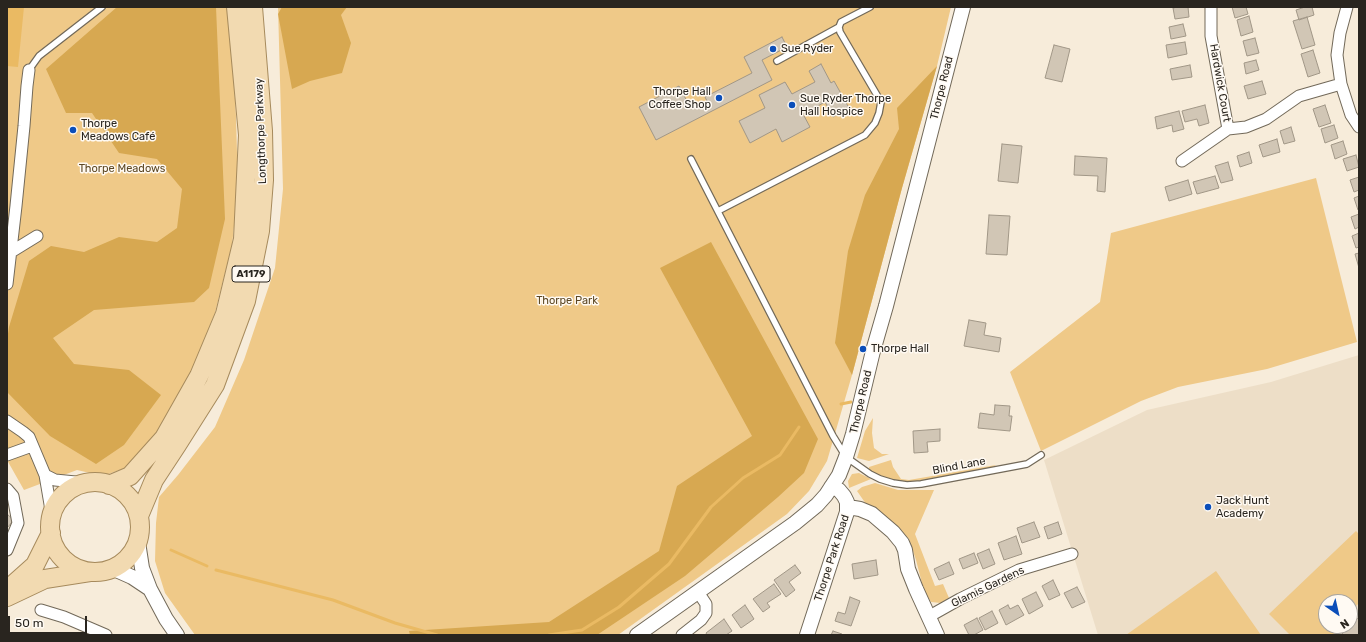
<!DOCTYPE html>
<meta charset="utf-8">
<style>
body{margin:0}
#map{position:relative;width:1366px;height:642px;overflow:hidden;background:#f7ecda;font-family:Rubik,sans-serif}
canvas{display:block}
.frame{position:absolute;inset:0;border:8px solid #29251f;pointer-events:none}
.north{position:absolute;left:1318px;top:594px;width:40px;height:40px;box-sizing:border-box;background:#fffaf3;border:1px solid #a9a59e;border-radius:50%;rotate:146deg;font-size:11px;font-weight:700;line-height:16px;text-align:center;color:#29251f}
.north::after{content:'';display:block;margin:auto;width:14px;height:18px;background:#0b4eb9;clip-path:polygon(50% 0,100% 100%,50% 72%,0 100%)}
.scale{position:absolute;left:8px;top:616px;width:79px;height:18px;box-sizing:border-box;border:2px solid #29251f;border-top:0;padding-left:5px;font-size:12px;line-height:14px;white-space:nowrap;color:#29251f;-webkit-text-stroke:3px #fffaf3;paint-order:stroke}
</style>
<div id="map">
<canvas width="1366" height="642"></canvas>
<div class="frame"></div>
<div class="north">N</div>
<div class="scale">50 m</div>
</div>
<script>
const c = document.querySelector('canvas').getContext('2d');
c.lineJoin = 'round';
function paint(path, color) { c.fillStyle = color; c.fill(path, 'evenodd'); }
const poly = rows => new Path2D(rows.map(r => 'M' + r).join(''));
function strokePath(path, color, width, dash) { c.strokeStyle = color; c.lineWidth = width; c.lineCap = dash ? 'butt' : 'round'; c.setLineDash(dash || []); c.stroke(path); }
function write(font, color, halo, rows, align = 'center') {
  c.font = font + ' Rubik,sans-serif'; c.lineWidth = 3; c.setLineDash([]); c.textBaseline = 'middle'; c.strokeStyle = halo; c.fillStyle = color; for (const [text, x, y, turn = 0] of rows) {
    c.save(); c.translate(x, y); c.rotate((+turn || 0) * Math.PI / 180); c.textAlign = isNaN(turn) ? turn : align; if (halo) c.strokeText(text, 0, 0); c.fillText(text, 0, 0); c.restore();
  }
}
const built = poly([
 [1359,355,1359,635,1098,635,1044,460,1147,410,1271,382],
 [1326,602,1350,602,1350,626,1326,626]
]);
const green = poly([
 [7,7,228,7,232,47,236,116,238,190,232,245,215,313,193,367,172,411,155,435,125,468,103,476,77,470,24,490,7,460],
 [278,7,951,7,937,66,902,188,852,375,827,461,809,491,787,514,618,635,195,635,165,593,155,561,156,523,159,497,178,475,215,427,244,360,275,268,283,189],
 [1316,178,1357,342,1267,369,1178,387,1141,401,1041,451,1010,372,1100,302,1111,233],
 [873,418,872,433,874,448,882,454,889,454,869,461,857,458,865,431],
 [891,460,893,467,901,479,909,480,996,465,993,467,911,483,895,482,880,477,869,470,869,467],
 [859,473,871,479,849,488,848,481,852,474],
 [875,483,898,490,934,490,915,534,935,586,943,584,949,598,941,603,931,602,924,591,916,560,909,539,896,525,881,513,866,504,857,491,862,487],
 [1356,531,1359,534,1359,603,1350,612,1350,602,1326,602,1326,626,1343,626,1334,635,1290,635,1269,614],
 [1216,571,1261,635,1126,635]
]);
const forest = poly([
 [117,7,216,7,225,219,209,288,194,302,94,310,53,338,74,364,129,370,161,395,124,445,96,464,50,436,7,392,7,340,9,327,29,261,51,246,84,252,119,237,157,242,177,228,182,189,157,159,119,153,92,113,66,113,46,69],
 [282,7,347,7,341,15,351,43,342,73,310,81,292,89,278,14],
 [937,66,902,188,852,375,835,343,848,251,865,195,899,129,897,108],
 [711,242,818,439,804,473,778,497,685,576,597,635,410,635,409,631,549,622,659,551,677,486,752,436,660,268]
]);
const water = poly([
 [7,7,24,7,18,67,7,66]
]);
const stream = poly([
 [841,404,851,402],
 [171,550,207,566],
 [216,570,333,600,395,623,437,635],
 [549,635,582,630,619,607,669,564,711,507,743,478,780,455,799,427]
]);
const building = poly([
 [1178,7,1188,7,1189,17,1175,19,1173,8,1178,7],
 [1232,7,1246,7,1248,14,1235,18,1232,7],
 [1305,7,1312,7,1314,15,1299,20,1296,10,1305,7],
 [1249,16,1253,32,1241,36,1237,20,1249,16],
 [1307,17,1315,45,1302,49,1293,21,1307,17],
 [1183,24,1186,36,1171,39,1169,27,1183,24],
 [782,37,787,47,762,60,772,80,656,140,639,107,679,86,691,109,707,101,705,97,752,73,744,57,782,37],
 [1255,38,1259,53,1247,56,1243,41,1255,38],
 [1185,42,1187,54,1168,58,1166,45,1185,42],
 [1054,45,1070,49,1062,82,1045,78,1054,45],
 [1313,50,1320,73,1308,77,1301,54,1313,50],
 [1256,60,1259,70,1246,74,1244,63,1256,60],
 [821,64,831,83,834,81,849,108,833,117,825,102,803,114,810,127,782,142,776,129,750,143,739,121,765,108,759,95,785,82,792,94,815,82,809,71,821,64],
 [1190,65,1192,77,1172,80,1170,69,1190,65],
 [1262,81,1266,94,1248,99,1244,86,1262,81],
 [1205,105,1209,123,1199,126,1197,119,1185,122,1182,111,1205,105],
 [1325,105,1331,123,1319,127,1313,109,1325,105],
 [1179,111,1184,129,1173,132,1172,125,1157,129,1155,117,1179,111],
 [1334,125,1338,138,1325,143,1321,129,1334,125],
 [1291,127,1295,141,1284,144,1280,131,1291,127],
 [1277,139,1280,152,1263,157,1259,145,1277,139],
 [1343,141,1347,154,1335,159,1331,145,1343,141],
 [1002,144,1022,146,1018,183,998,181,1002,144],
 [1249,152,1252,163,1240,167,1237,156,1249,152],
 [1356,155,1359,167,1347,171,1343,159,1356,155],
 [1075,156,1107,158,1105,192,1097,191,1098,176,1074,175,1075,156],
 [1228,162,1233,180,1221,183,1215,166,1228,162],
 [1215,176,1219,188,1197,194,1193,182,1215,176],
 [1359,177,1359,190,1354,192,1350,180,1359,177],
 [1188,180,1192,194,1169,201,1165,187,1188,180],
 [1359,196,1359,210,1358,210,1354,198,1359,196],
 [1359,214,1359,227,1355,229,1351,217,1359,214],
 [989,215,1010,216,1007,255,986,254,989,215],
 [1359,233,1359,247,1356,248,1352,236,1359,233],
 [1359,253,1359,268,1355,254,1359,253],
 [969,320,986,323,984,335,1001,338,999,352,964,346,969,320],
 [995,405,1010,406,1009,416,1012,416,1010,431,978,428,980,413,994,415,995,405],
 [940,429,940,441,927,442,928,452,914,453,913,431,940,429],
 [7,514,14,520,7,528,7,514],
 [1034,522,1040,537,1022,543,1017,528,1034,522],
 [1058,522,1062,534,1048,539,1044,527,1058,522],
 [1016,536,1022,554,1004,560,998,543,1016,536],
 [989,549,995,564,983,569,977,554,989,549],
 [974,553,978,563,963,569,959,559,974,553],
 [876,560,878,575,854,579,852,564,876,560],
 [949,562,954,574,939,580,934,569,949,562],
 [795,565,801,573,789,582,795,590,786,597,774,580,795,565],
 [1053,580,1060,595,1049,600,1042,586,1053,580],
 [774,584,781,594,767,603,770,607,763,612,753,599,774,584],
 [1077,587,1085,602,1072,608,1064,593,1077,587],
 [1036,592,1043,606,1029,614,1022,599,1036,592],
 [850,597,860,601,851,626,835,621,838,612,845,614,850,597],
 [745,605,754,619,741,628,732,615,745,605],
 [1008,605,1010,609,1018,605,1024,615,1006,625,999,610,1008,605],
 [992,611,998,623,985,630,979,618,992,611],
 [1359,617,1359,635,1341,635,1359,617],
 [977,618,983,630,974,635,969,635,964,625,977,618],
 [724,619,732,631,726,635,707,635,706,633,724,619],
 [833,631,842,634,842,635,831,635,833,631]
]);
const service = poly([
 [777,61,839,27],
 [29,70,39,56,102,7],
 [691,159,833,436,846,457,870,474,880,479,893,483,907,485,921,484,1027,464,1041,455],
 [718,211,865,135,875,123,879,113,881,102,840,32,839,27,841,22,870,7]
]);
const minor = poly([
 [1211,7,1211,36,1228,129],
 [1347,7,1340,33,1337,55,1341,84,1351,115,1359,127],
 [1182,161,1228,129,1246,127,1266,119,1299,96,1341,84],
 [11,252,37,236],
 [7,284,16,206,24,126,27,86,29,70],
 [7,421,23,432,29,437,45,475,52,516],
 [7,455,32,446],
 [45,475,55,480,86,483],
 [7,489,13,496,18,523,7,550],
 [41,610,64,617,106,635],
 [928,617,960,599,1019,570,1072,554],
 [682,635,701,620,706,613,706,604,698,592]
]);
const tertiary = poly([
 [848,507,860,509,872,514,893,532,902,543,905,550,908,569,916,589,937,635],
 [138,542,142,568,150,589,166,619,177,635],
 [114,569,132,577,150,589],
 [637,635,795,523,817,505,826,495,839,475,846,457,853,434,873,351,886,306,963,7],
 [807,635,847,512,847,502,844,496,839,490,831,487]
]);
const primary = poly([
 '50 527a45 45 0 1 1 90 0a45 45 0 1 1-90 0Z',
 [109,485,130,476,164,438,199,376,225,314,243,239,248,135,236,7],
 [139,516,154,480,177,445,215,385,246,301,260,231,264,180,263,131,253,7],
 [7,590,35,565,51,533],
 [7,597,45,579,90,572]
]);
const markers = [
 [773,49,4,"#0b4eb9"],
 [719,98,4,"#0b4eb9"],
 [792,105,4,"#0b4eb9"],
 [73,130,4,"#0b4eb9"],
 [863,349,4,"#0b4eb9"],
 [1208,507,4,"#0b4eb9"]
];
const shields = [
 [251,274,38]
];
const shieldNames = [
 ["A1179",251,274]
];
const poiNames = [
 ["Sue Ryder",781,49],
 ["Thorpe Hall",711,92,"right"],
 ["Coffee Shop",711,105,"right"],
 ["Sue Ryder Thorpe",800,99],
 ["Hall Hospice",800,112],
 ["Thorpe",81,124],
 ["Meadows Café",81,137],
 ["Thorpe Hall",871,349],
 ["Jack Hunt",1216,501],
 ["Academy",1216,514]
];
const streetNames = [
 ["Hardwick Court",1220,83,80],
 ["Thorpe Road",942,88,-76],
 ["Longthorpe Parkway",261,131,-92],
 ["Thorpe Road",861,402,-77],
 ["Blind Lane",959,466,-11],
 ["Thorpe Park Road",832,558,-72],
 ["Glamis Gardens",988,587,-26]
];
const parkNames = [
 ["Thorpe Meadows",122,169],
 ["Thorpe Park",567,301]
];
paint(built, '#eddec7');
paint(green, '#efc988');
paint(forest, '#d7a851');
paint(water, '#eaba63');
strokePath(stream, '#eaba63', 3);
paint(building, '#d1c6b5');
strokePath(building, '#a19787', 1);
strokePath(service, '#726959', 8);
strokePath(minor, '#726959', 13);
strokePath(tertiary, '#726959', 16);
strokePath(primary, '#a68a5c', 20);
strokePath(service, '#fff', 5.5);
strokePath(minor, '#fff', 11);
strokePath(tertiary, '#fff', 14);
strokePath(primary, '#f2dab1', 18);
for (const [x, y, r, color] of markers) { const dot = new Path2D(); dot.arc(x, y, r, 0, 2 * Math.PI); c.fillStyle = color; c.fill(dot); strokePath(dot, '#fffaf3', 1.5); }
for (const [x, y, w] of shields) { const box = new Path2D(); box.roundRect(x - w / 2, y - 8, w, 16, 3); c.fillStyle = '#fffaf3'; c.fill(box); strokePath(box, '#29251f', 1); }
write('bold 10px', '#29251f', null, shieldNames);
write('11px', '#29251f', '#fffaf3', poiNames, 'left');
write('11px', '#29251f', '#fffaf3', streetNames);
write('11px', '#5c4723', '#fffaf3', parkNames);
</script>
